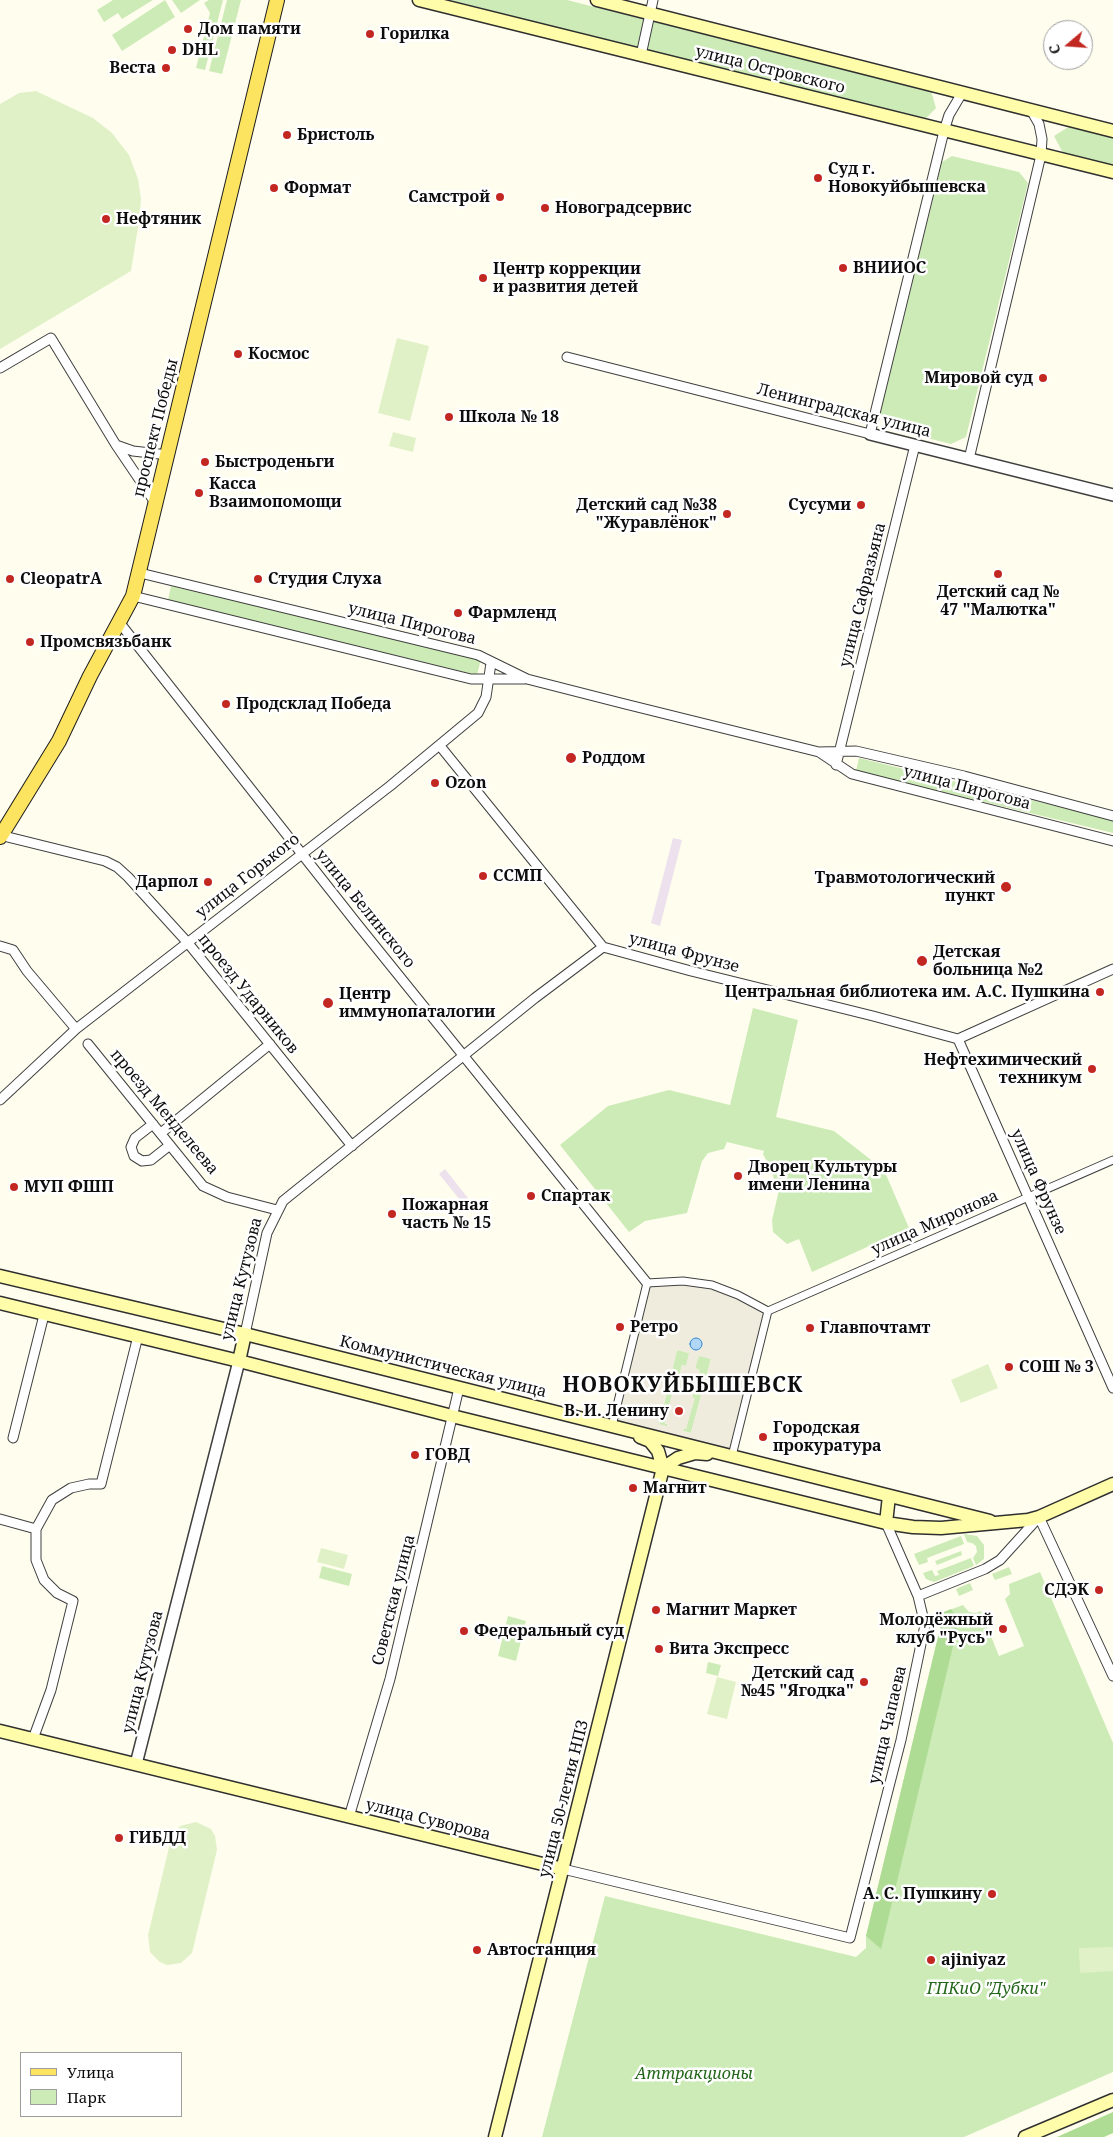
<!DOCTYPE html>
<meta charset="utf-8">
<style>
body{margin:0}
#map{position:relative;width:1113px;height:2137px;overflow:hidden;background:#fffdee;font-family:"Noto Serif",serif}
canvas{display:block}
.legend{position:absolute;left:20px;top:2052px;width:162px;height:65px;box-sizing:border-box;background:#fff;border:1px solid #9e9e9e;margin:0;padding:6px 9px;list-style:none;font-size:15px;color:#0d0d0d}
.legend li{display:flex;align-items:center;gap:10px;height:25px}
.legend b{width:25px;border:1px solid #9e9e9e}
.north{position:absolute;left:1043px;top:20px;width:50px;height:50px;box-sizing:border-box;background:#fff;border:1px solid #9e9e9e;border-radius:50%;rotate:252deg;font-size:14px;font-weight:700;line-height:20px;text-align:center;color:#0d0d0d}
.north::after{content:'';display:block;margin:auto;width:18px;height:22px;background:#c22721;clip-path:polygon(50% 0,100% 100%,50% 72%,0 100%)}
</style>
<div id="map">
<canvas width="1113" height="2137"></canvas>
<ul class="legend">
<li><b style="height:6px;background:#fde460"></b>Улица</li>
<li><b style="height:14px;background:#cdebb6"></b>Парк</li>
</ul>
<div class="north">С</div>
</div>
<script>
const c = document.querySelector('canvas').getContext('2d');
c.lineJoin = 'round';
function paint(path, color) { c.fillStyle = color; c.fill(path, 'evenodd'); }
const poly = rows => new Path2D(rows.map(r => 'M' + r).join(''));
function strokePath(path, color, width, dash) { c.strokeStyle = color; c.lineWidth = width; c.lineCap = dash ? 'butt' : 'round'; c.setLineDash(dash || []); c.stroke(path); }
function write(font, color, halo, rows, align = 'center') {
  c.font = font + ' "Noto Serif",serif'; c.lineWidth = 5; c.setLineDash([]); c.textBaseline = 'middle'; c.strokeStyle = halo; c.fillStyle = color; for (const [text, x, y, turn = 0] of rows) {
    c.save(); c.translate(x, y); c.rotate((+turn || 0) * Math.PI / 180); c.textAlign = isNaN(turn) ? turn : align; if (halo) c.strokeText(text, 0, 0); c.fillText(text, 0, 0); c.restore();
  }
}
const industrial = poly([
 [673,838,682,840,660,926,651,923],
 [445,1169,475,1207,469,1211,439,1174]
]);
const green = poly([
 [113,0,153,0,122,19,118,13,104,22,97,10],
 [165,0,175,17,122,51,112,35],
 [172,0,200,0,181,13],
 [209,0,223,0,205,70,196,68,210,13,204,3],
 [227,0,241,0,222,74,209,71],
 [450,0,567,0,646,20,640,48],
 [650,21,931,91,936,108,924,120,644,49],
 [1070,126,1113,137,1113,166,1063,153,1054,136],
 [952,156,1019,172,1028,183,966,437,951,444,888,428,880,414,942,162],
 [171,586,481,659,477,675,168,600],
 [859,758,1113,820,1113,833,856,771],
 [753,1008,798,1020,776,1117,834,1131,884,1170,909,1228,812,1272,799,1239,787,1244,773,1232,772,1220,780,1186,775,1184,772,1171,763,1154,764,1151,727,1142,724,1149,708,1153,702,1161,687,1213,645,1221,629,1232,560,1145,608,1106,669,1090,730,1105],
 [677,1350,690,1353,686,1366,682,1365,675,1393,673,1393,665,1424,667,1424,667,1427,659,1425],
 [699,1355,711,1359,691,1433,683,1431,684,1428,686,1429,694,1398,692,1398,699,1370,695,1368],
 [964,1534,977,1536,984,1545,984,1559,976,1565,973,1558,977,1552,976,1546,972,1543,967,1542],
 [961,1536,964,1544,927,1558,928,1562,919,1565,914,1554],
 [961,1551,962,1555,937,1565,935,1561],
 [971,1558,974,1566,934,1582,926,1579,923,1573,932,1570,935,1576,939,1575,937,1571],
 [322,1566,352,1574,349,1586,319,1578],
 [1009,1567,1012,1574,995,1580,992,1574],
 [1040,1572,1113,1743,1113,2072,964,2137,542,2137,605,1896,856,1957,866,1948,866,1936,944,1612,963,1605,969,1612,976,1613,981,1611,999,1656,1024,1646,1005,1599,1010,1594,1009,1584],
 [970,1583,973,1590,959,1596,956,1589],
 [508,1616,526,1621,516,1661,498,1656],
 [708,1662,721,1665,718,1676,706,1673]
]);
const forest = poly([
 [951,1609,959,1621,881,1949,866,1936,944,1612],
 [1113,2112,1113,2133,1104,2137,1057,2137]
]);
const pitch = poly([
 [36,91,93,118,112,133,129,155,138,179,141,199,139,221,131,271,0,349,0,104,19,93],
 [397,338,429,346,410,421,378,413],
 [393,432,416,438,413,452,389,446],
 [988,1364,998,1388,961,1403,951,1380],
 [321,1548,348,1555,344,1569,317,1562],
 [717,1677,736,1682,727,1719,707,1714],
 [196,1822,211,1829,215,1836,217,1850,192,1953,181,1963,167,1965,160,1962,150,1952,148,1935,171,1839,180,1826],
 [1113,1947,1113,1971,1080,1973,1079,1948]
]);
const plaza = poly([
 [647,1283,712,1285,768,1311,732,1452,613,1422],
 [677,1350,689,1353,686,1366,682,1365,675,1393,672,1393,665,1423,667,1424,667,1426,659,1424],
 [699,1356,711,1359,691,1433,683,1431,684,1428,686,1429,695,1398,692,1397,700,1370,695,1368]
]);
const water = poly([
 '690 1344a6 6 0 1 1 12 0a6 6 0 1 1-12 0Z'
]);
const pedestrian = poly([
 [768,1311,1113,1160],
 [612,1426,647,1283,683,1281,712,1285,738,1295,768,1311,732,1456]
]);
const minor = poly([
 [641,55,653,0],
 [567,357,870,434,944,131,949,115,962,93],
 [0,368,51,338,116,445,133,451,168,455],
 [116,445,156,504],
 [969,459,1041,155,1042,139,1039,124,1031,110],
 [140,573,478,655,527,679,625,704,819,752,856,751,964,776,1113,816],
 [133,596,471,679,524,679],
 [119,622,358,925,647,1283],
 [440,746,603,947,691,971,873,1016,958,1039],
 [819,752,852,774,1113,841],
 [836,765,915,445],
 [0,835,105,861,117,867,128,877,188,943,352,1146],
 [0,946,13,950,27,971,76,1029],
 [958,1039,1113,1388],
 [958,1039,1113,969],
 [88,1044,203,1186,227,1197,277,1210],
 [0,1100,76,1029,390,786,478,713,486,697,491,663],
 [153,1124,135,1138,131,1147,134,1156,142,1161,151,1160,170,1145],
 [161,1133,270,1044],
 [245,1334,267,1233,283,1201,535,998,603,947],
 [13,1438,44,1315],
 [0,1519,36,1529],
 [918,1596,985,1569,1000,1560,1039,1517,1113,1676],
 [33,1739,51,1690,73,1601,57,1593,44,1580,36,1560,36,1529,52,1500,71,1488,89,1484,101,1484,138,1336],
 [349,1817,390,1679,459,1388],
 [563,1869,850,1938,901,1740,925,1625,918,1596,886,1523]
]);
const tertiary = poly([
 [870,434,1113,495],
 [136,1764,239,1361]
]);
const secondary = poly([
 [419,0,1113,172],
 [597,0,1113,131],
 [0,1276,245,1334,990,1521],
 [0,1303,239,1361,452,1416,886,1523,913,1527,941,1528,1028,1520,1039,1517,1113,1484],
 [239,1361,245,1334],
 [663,1468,678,1458,695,1453,707,1454],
 [886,1523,889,1496],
 [0,1731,563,1869],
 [495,2137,663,1468,658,1451,650,1441,640,1437],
 [1025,2137,1113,2100]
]);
const primary = poly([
 [0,837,59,741,90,676,133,596,277,0]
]);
const markers = [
 [188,29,5,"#c22721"],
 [370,34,5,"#c22721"],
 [172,50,5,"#c22721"],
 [166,68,5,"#c22721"],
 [287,135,5,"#c22721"],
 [818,178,5,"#c22721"],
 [274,188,5,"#c22721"],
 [500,197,5,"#c22721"],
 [545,208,5,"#c22721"],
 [106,219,5,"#c22721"],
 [843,268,5,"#c22721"],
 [483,278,5,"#c22721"],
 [238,354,5,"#c22721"],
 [1043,378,5,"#c22721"],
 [449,417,5,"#c22721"],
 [205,462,5,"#c22721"],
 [199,493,5,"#c22721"],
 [861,505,5,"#c22721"],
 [727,514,5,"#c22721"],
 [998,574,5,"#c22721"],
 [10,579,5,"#c22721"],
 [258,579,5,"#c22721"],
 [458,613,5,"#c22721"],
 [30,642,5,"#c22721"],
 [226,704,5,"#c22721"],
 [571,758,6,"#c22721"],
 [435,783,5,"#c22721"],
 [483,876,5,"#c22721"],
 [208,882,5,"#c22721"],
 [1006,887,6,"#c22721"],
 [922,961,6,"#c22721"],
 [1100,992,5,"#c22721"],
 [328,1003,6,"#c22721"],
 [1092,1069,5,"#c22721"],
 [738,1176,5,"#c22721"],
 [14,1187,5,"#c22721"],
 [531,1196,5,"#c22721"],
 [392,1214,5,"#c22721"],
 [620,1327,5,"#c22721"],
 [810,1328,5,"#c22721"],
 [1009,1367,5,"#c22721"],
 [679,1411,5,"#c22721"],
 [763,1437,5,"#c22721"],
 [415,1455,5,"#c22721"],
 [633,1488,5,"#c22721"],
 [1099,1590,5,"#c22721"],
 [656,1610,5,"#c22721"],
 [1003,1629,5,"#c22721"],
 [464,1631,5,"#c22721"],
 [659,1649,5,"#c22721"],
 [864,1682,5,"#c22721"],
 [119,1838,5,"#c22721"],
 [992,1894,5,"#c22721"],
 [477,1950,5,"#c22721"],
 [931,1960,5,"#c22721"]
];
const poiNames = [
 ["Дом памяти",198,29],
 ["Горилка",380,34],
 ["DHL",182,50],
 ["Веста",156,68,"right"],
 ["Бристоль",297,135],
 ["Суд г.",828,169],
 ["Новокуйбышевска",828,187],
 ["Формат",284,188],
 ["Самстрой",490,197,"right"],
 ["Новоградсервис",555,208],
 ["Нефтяник",116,219],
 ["ВНИИОС",853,268],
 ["Центр коррекции",493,269],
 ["и развития детей",493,287],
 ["Космос",248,354],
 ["Мировой суд",1033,378,"right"],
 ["Школа № 18",459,417],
 ["Быстроденьги",215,462],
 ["Касса",209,484],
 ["Взаимопомощи",209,502],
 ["Детский сад №38",717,505,"right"],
 ["\"Журавлёнок\"",717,523,"right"],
 ["Сусуми",851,505,"right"],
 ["CleopatrA",20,579],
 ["Студия Слуха",268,579],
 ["Детский сад №",998,592,"center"],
 ["47 \"Малютка\"",998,610,"center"],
 ["Фармленд",468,613],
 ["Промсвязьбанк",40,642],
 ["Продсклад Победа",236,704],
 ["Роддом",582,758],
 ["Ozon",445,783],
 ["ССМП",493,876],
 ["Травмотологический",995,878,"right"],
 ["пункт",995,896,"right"],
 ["Дарпол",198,882,"right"],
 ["Детская",933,952],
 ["больница №2",933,970],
 ["Центральная библиотека им. А.С. Пушкина",1090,992,"right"],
 ["Центр",339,994],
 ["иммунопаталогии",339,1012],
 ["Нефтехимический",1082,1060,"right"],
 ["техникум",1082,1078,"right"],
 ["Дворец Культуры",748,1167],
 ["имени Ленина",748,1185],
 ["МУП ФШП",24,1187],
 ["Спартак",541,1196],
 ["Пожарная",402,1205],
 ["часть № 15",402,1223],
 ["Ретро",630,1327],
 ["Главпочтамт",820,1328],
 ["СОШ № 3",1019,1367],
 ["В. И. Ленину",669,1411,"right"],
 ["Городская",773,1428],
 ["прокуратура",773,1446],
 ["ГОВД",425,1455],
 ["Магнит",643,1488],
 ["СДЭК",1089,1590,"right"],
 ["Магнит Маркет",666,1610],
 ["Молодёжный",993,1620,"right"],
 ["клуб \"Русь\"",993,1638,"right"],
 ["Федеральный суд",474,1631],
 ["Вита Экспресс",669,1649],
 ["Детский сад",854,1673,"right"],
 ["№45 \"Ягодка\"",854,1691,"right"],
 ["ГИБДД",129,1838],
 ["А. С. Пушкину",982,1894,"right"],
 ["Автостанция",487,1950],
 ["ajiniyaz",941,1960]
];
const streetNames = [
 ["улица Островского",770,70,14],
 ["Ленинградская улица",844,411,14],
 ["проспект Победы",156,428,-76],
 ["улица Сафразьяна",863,595,-76],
 ["улица Пирогова",412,624,14],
 ["улица Пирогова",967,788,15],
 ["улица Горького",248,876,-38],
 ["улица Белинского",365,909,51],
 ["улица Фрунзе",684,953,15],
 ["проезд Ударников",248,994,51],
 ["проезд Менделеева",164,1112,50],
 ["улица Фрунзе",1038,1182,66],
 ["улица Миронова",935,1223,-24],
 ["улица Кутузова",242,1279,-76],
 ["Коммунистическая улица",443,1367,14],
 ["Советская улица",394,1600,-76],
 ["улица Кутузова",143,1672,-76],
 ["улица Чапаева",888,1725,-77],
 ["улица 50-летия НПЗ",564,1799,-76],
 ["улица Суворова",428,1820,14]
];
const parkNames = [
 ["ГПКиО \"Дубки\"",986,1989],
 ["Аттракционы",694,2074]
];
const districtNames = [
 ["НОВОКУЙБЫШЕВСК",683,1386]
];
paint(industrial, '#ece1ec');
paint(green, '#cdebb6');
paint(forest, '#aedc95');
paint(pitch, '#e0f1c8');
paint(plaza, '#efecdd');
paint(water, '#b0d7f8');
strokePath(water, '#3585d2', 1);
strokePath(pedestrian, '#404040', 9);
strokePath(minor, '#404040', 11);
strokePath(tertiary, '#404040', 14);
strokePath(secondary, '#2f2f2f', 15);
strokePath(primary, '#1e1e1e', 16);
strokePath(pedestrian, '#fff', 7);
strokePath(minor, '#fff', 9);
strokePath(tertiary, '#fff', 11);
strokePath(secondary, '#fffda9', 12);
strokePath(primary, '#fde460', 14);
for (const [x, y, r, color] of markers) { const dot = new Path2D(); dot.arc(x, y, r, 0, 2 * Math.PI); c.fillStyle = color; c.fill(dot); strokePath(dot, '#fff', 2); }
write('bold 16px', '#0d0d0d', '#fff', poiNames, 'left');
write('16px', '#0d0d0d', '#fff', streetNames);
write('italic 16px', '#24671b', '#fff', parkNames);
c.letterSpacing = '1px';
write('bold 21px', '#0d0d0d', '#fff', districtNames);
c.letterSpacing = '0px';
</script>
